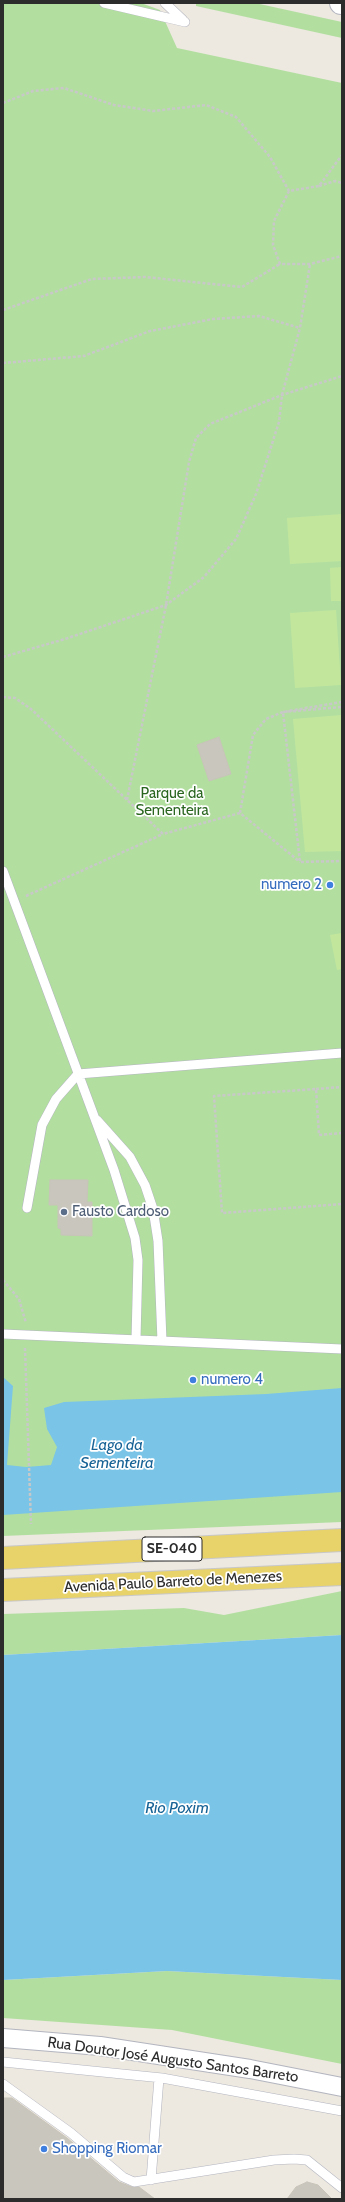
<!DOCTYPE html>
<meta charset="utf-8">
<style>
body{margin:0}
#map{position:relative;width:345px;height:2202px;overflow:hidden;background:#ede8e0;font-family:Cabin,sans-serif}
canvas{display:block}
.frame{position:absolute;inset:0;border:4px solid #2c2c2c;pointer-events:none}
</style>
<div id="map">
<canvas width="345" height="2202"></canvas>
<div class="frame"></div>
</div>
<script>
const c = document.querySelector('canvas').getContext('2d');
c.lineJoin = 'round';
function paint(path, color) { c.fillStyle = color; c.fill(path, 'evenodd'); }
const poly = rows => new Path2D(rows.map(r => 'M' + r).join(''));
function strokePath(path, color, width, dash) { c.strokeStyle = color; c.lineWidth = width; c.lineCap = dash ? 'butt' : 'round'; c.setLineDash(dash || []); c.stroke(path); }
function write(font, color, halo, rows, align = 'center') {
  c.font = font + ' Cabin,sans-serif'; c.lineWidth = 3.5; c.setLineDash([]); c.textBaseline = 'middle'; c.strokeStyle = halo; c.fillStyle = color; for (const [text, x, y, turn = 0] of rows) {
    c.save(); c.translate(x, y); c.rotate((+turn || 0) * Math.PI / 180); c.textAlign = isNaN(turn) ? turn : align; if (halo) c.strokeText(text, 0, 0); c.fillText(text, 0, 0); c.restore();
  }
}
const green = poly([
 [3,3,141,3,160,10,177,48,342,83,342,1522,3,1536],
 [196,3,255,3,342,22,342,38,196,6],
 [342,1591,342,1635,3,1655,3,1614,184,1608,224,1615],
 [167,1971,342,1980,342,2064,172,2030,3,2018,3,1980]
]);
const pitch = poly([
 [342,514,342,561,290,564,287,518],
 [342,567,342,601,331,601,330,568],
 [336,610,341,685,295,688,290,613],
 [342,715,342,851,305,852,293,719],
 [342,933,342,969,337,970,330,935]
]);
const water = poly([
 [3,1377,13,1386,7,1465,26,1467,51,1465,57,1447,47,1429,44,1408,64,1402,266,1394,342,1388,342,1492,3,1515],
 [342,1635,342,1980,167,1971,3,1980,3,1655]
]);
const building = poly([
 [219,737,231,774,209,781,197,745,219,737],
 [50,1180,88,1180,87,1202,92,1202,92,1236,61,1235,61,1229,58,1228,58,1205,49,1205,50,1180],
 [3,2098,12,2098,16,2101,67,2138,119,2182,132,2187,139,2187,155,2199,3,2199,3,2098],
 [307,2182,318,2185,332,2199,287,2199,296,2187,307,2182]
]);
const path = poly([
 [3,103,33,91,64,88,114,105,153,111,206,105,236,117,270,157,289,191,319,186,342,155],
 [319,186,335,181,342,183],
 [289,191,274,221,273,245,280,264,310,264,342,256],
 [3,310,92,279,145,277,242,287,280,264],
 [3,363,84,356,150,331,213,319,259,316,300,328],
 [3,657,65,639,166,605,204,577,236,539,256,494,279,422,282,395,300,328,310,264],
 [3,697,15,698,31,709,163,834,240,813,300,862],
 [342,702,283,712,342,707],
 [127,800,166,605,189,462,196,438,210,424,282,395,342,376],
 [240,813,253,735,266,719,283,712,300,862,342,861],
 [26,896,163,834],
 [316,1089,342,1087],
 [342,1133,319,1135,316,1089,214,1096,222,1213,342,1204],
 [3,1280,19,1299,26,1323],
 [25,1348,31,1524]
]);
const lane = poly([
 [104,3,185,22],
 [165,3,183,20],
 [3,871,114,1170,135,1238,138,1260,136,1339],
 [97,1120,130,1157,145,1185,153,1209,158,1241,162,1341],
 [27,1208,42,1125,56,1099,78,1074,342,1053],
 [3,1334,342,1349],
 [3,2062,162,2078,342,2111],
 [3,2084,71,2133,123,2177,134,2182,274,2160,294,2159,307,2160,342,2188],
 [151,2180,159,2078]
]);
const street = poly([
 [3,2038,100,2046,250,2069,342,2087]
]);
const secondary = poly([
 [341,3,342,3]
]);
const primary = poly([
 [3,1558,342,1540],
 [3,1590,342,1574]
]);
const markers = [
 [330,885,4,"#3f7fe0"],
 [64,1212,4,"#5c6f8a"],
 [193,1380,4,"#3f7fe0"],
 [44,2149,4,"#3f7fe0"]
];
const shields = [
 [172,1549,60]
];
const shieldNames = [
 ["SE-040",172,1549]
];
const parkNames = [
 ["Parque da",172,794],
 ["Sementeira",172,811]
];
const shopNames = [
 ["numero 2",322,885,"right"],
 ["numero 4",201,1380],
 ["Shopping Riomar",52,2149]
];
const serviceNames = [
 ["Fausto Cardoso",72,1212]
];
const streetNames = [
 ["Avenida Paulo Barreto de Menezes",173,1582,-3],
 ["Rua Doutor José Augusto Santos Barreto",173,2060,8]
];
const waterNames = [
 ["Lago da",117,1445],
 ["Sementeira",117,1463],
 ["Rio Poxim",177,1808]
];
paint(green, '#b2dfa0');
paint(pitch, '#c3e69d');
paint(water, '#7ac4e7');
paint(building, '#c9c6be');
strokePath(building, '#c8c4b9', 1);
strokePath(lane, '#b3b5bf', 10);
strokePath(street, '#b3b5bf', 20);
strokePath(secondary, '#b3b5bf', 24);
strokePath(primary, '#c8c8c8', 24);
strokePath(path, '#c8c8c8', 2.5, [3, 2]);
strokePath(lane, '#fff', 9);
strokePath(street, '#fff', 18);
strokePath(secondary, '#fff', 22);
strokePath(primary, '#e8d26a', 22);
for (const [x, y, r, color] of markers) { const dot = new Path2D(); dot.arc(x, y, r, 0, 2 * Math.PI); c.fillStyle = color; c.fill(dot); strokePath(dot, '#fff', 1.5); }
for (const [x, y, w] of shields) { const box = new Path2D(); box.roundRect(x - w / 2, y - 12, w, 24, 3); c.fillStyle = '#fff'; c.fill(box); strokePath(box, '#2c2c2c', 1); }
write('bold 14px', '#2c2c2c', null, shieldNames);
write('15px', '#2a6620', '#fff', parkNames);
write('15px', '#366cbe', '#fff', shopNames, 'left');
write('15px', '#4e5e75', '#fff', serviceNames, 'left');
write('15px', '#2c2c2c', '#fff', streetNames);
write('italic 16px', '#176396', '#fff', waterNames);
</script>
